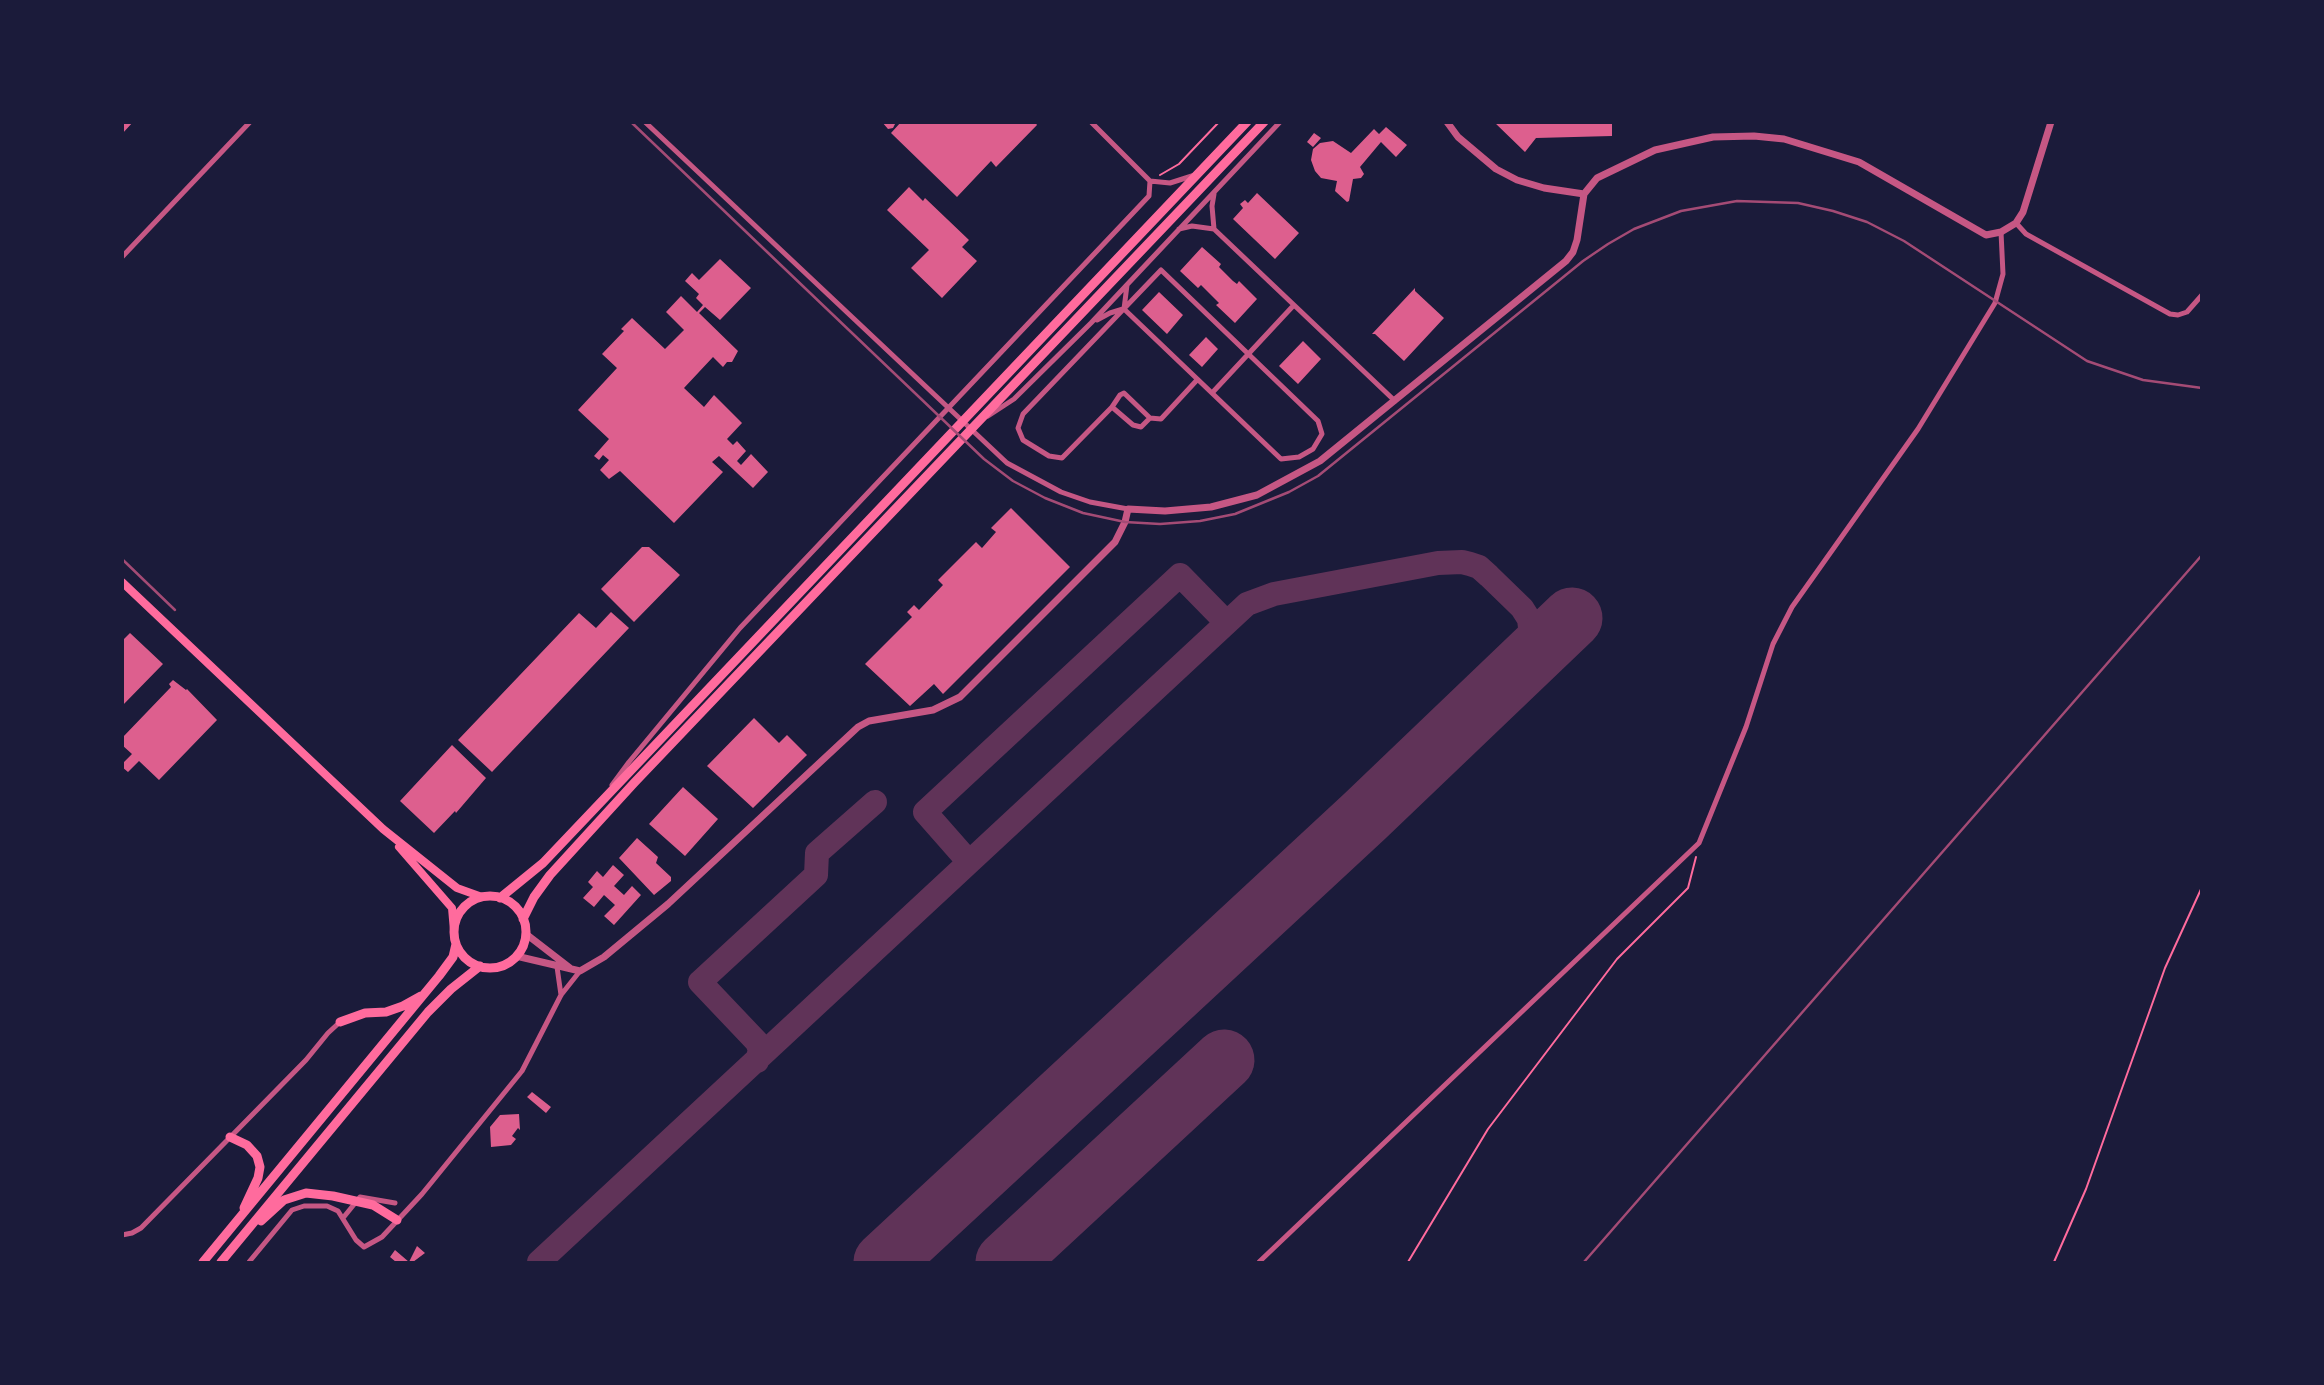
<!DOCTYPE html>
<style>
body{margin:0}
#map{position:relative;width:2324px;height:1385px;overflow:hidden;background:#1b1b3a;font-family:Lora,serif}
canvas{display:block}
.frame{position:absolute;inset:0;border:124px solid #1b1b3a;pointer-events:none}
</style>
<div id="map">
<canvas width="2324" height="1385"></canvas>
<div class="frame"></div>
</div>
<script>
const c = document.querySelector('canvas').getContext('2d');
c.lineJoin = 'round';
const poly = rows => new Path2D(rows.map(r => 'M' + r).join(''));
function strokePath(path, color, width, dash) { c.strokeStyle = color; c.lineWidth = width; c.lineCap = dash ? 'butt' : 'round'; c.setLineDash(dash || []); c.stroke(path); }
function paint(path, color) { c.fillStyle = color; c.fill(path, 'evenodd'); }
const taxiway = poly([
 [969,862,925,812,1180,575,1226,622],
 [757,1061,760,1050,757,1042,700,982,816,875,817,853,875,802],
 [539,1262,1247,604,1274,594,1438,563,1462,562,1470,564,1479,567,1489,576,1522,608,1529,619,1532,644,1529,655,1520,669]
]);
const runway = poly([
 [884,1262,1365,816,1572,618],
 [1006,1262,1224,1060]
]);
const building = poly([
 [122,122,133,122,122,134],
 [882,122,896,122,893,128,888,129],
 [901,122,1035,122,1037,125,996,167,991,161,957,197,891,133],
 [1494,122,1612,122,1612,136,1536,138,1525,152],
 [1386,127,1407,145,1396,157,1381,142,1360,167,1364,174,1361,178,1353,179,1349,201,1347,202,1335,191,1337,181,1321,178,1315,171,1311,160,1313,149,1320,143,1333,141,1351,153,1374,129,1379,134],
 [1314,133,1321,138,1313,147,1307,142],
 [909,187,923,201,925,198,969,240,962,247,977,261,942,298,911,268,929,250,887,210],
 [1257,193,1299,233,1275,259,1233,219,1243,208,1240,204,1245,200,1248,203],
 [1202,247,1221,264,1219,267,1233,281,1237,284,1239,281,1257,299,1235,323,1216,305,1219,303,1201,285,1198,288,1180,271],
 [720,259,751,288,720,320,705,307,699,313,738,351,732,362,727,362,723,367,713,357,684,388,704,407,714,395,742,423,727,439,733,445,737,441,746,451,737,461,741,465,751,454,768,472,753,488,719,456,712,462,723,472,674,523,620,471,609,479,600,470,609,460,603,455,599,460,594,456,609,439,578,410,617,368,602,354,624,331,621,329,632,318,665,349,684,330,666,312,681,296,697,312,703,305,696,298,699,294,685,281,692,273,699,280],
 [1415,288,1415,291,1444,318,1404,361,1375,334,1372,334],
 [1159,292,1183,315,1167,334,1142,310],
 [1206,337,1218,349,1202,367,1189,355],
 [1303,341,1321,359,1298,384,1279,366],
 [1011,508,1070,567,943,694,934,684,910,706,865,664,912,617,907,612,914,605,919,610,943,585,938,580,976,542,982,548,996,532,991,528],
 [642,547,649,547,680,575,634,622,601,589],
 [611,612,629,628,492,772,458,740,579,613,596,628],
 [130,633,163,664,122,706,122,641],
 [173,680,186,690,187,689,217,720,159,780,139,761,128,772,122,767,122,764,132,754,122,745,122,738,171,687,169,684],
 [754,718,779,743,787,735,807,755,753,808,707,766],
 [452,745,486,778,456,813,455,811,434,833,400,801],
 [683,787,718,819,685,856,649,824],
 [637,838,658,857,656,863,671,877,671,881,654,895,619,858],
 [613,865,624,875,614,886,624,895,632,886,641,895,614,925,604,916,615,905,604,895,594,907,583,898,593,887,588,882,597,871,603,877],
 [532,1092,551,1107,546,1113,527,1097],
 [519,1114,520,1130,518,1128,512,1136,516,1139,511,1145,491,1147,490,1127,500,1115],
 [417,1246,425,1253,413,1262,396,1262,390,1257,395,1250,409,1262]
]);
const path = poly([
 [1160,175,1179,164,1219,122],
 [1408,1262,1488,1129,1617,959,1688,888,1696,857],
 [2054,1262,2086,1189,2165,968,2202,887]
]);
const minor = poly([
 [645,122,1007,463,1061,492,1090,502,1128,509],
 [1091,122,1150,181],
 [1150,181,1170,183,1195,175],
 [1214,194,1212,206,1214,229],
 [2016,223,2026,234,2170,314,2178,315,2187,312,2202,295],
 [1179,229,1192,226,1214,229],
 [1214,229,1395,401],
 [122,257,250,122],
 [1124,309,1281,459,1299,457,1313,449,1322,434,1318,421,1161,270,1023,414,1018,428,1023,440,1049,456,1062,458,1112,407,1133,425,1141,427,1150,418,1161,419,1197,380],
 [1124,309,1127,285],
 [1097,320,1110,313,1123,309],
 [1212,393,1293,306],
 [1112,407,1120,395,1124,393,1150,418],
 [988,416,1014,399,1091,323,1280,122],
 [612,785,629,762,740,628,1149,196,1150,181],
 [557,967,561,995],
 [343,1218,360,1197,395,1203],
 [122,1235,132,1233,141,1228,306,1060,328,1033,340,1022],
 [249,1262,292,1210,304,1206,327,1206,338,1211,356,1240,364,1247,382,1237,422,1194,522,1071,561,995,580,971],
 [1259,1262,1699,843,1746,727,1773,644,1792,607,1918,429,1995,303,2003,274,2001,232]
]);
const tertiary = poly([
 [1447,122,1458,137,1496,169,1517,180,1544,188,1584,194],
 [526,934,570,968],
 [516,956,580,971,604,957,668,904,858,727,869,721,933,710,960,697,1115,542,1125,522,1128,509,1165,511,1211,507,1257,495,1320,461,1566,261,1573,252,1577,240,1584,194,1597,178,1655,150,1713,137,1754,136,1784,139,1859,162,1986,235,2001,232,2016,223,2023,212,2051,122]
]);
const secondary = poly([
 [122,582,383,829,457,888,482,897],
 [399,847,452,908,454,931]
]);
const primary = poly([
 '454 932a36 36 0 1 1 72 0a36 36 0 1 1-72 0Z',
 [500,898,543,863,1247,122],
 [523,919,534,897,550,875,634,783,1264,122],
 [340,1022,365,1013,386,1012,403,1006,421,996],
 [230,1137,247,1145,257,1156,260,1167,258,1178,244,1208],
 [261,1221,284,1200,306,1193,333,1196,373,1205,397,1220],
 [203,1262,439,976,453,957,456,944],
 [221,1262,428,1012,451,989,480,966]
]);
const rail = poly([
 [631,122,984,459,1013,481,1045,498,1083,513,1125,522,1160,524,1200,521,1235,514,1289,492,1318,476,1583,261,1608,244,1634,229,1681,211,1737,201,1798,203,1833,211,1867,222,1904,241,2087,361,2143,380,2202,388],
 [122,559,175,610],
 [1584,1262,2202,555]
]);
strokePath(taxiway, '#603358', 24);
strokePath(runway, '#603358', 61);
paint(building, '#dd5f8e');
strokePath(path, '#ff6b9d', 2);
strokePath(minor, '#c65784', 5);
strokePath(tertiary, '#c65784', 7);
strokePath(secondary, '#ff6b9d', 8);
strokePath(primary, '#ff6b9d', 9);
strokePath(rail, '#a44b75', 2.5);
</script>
